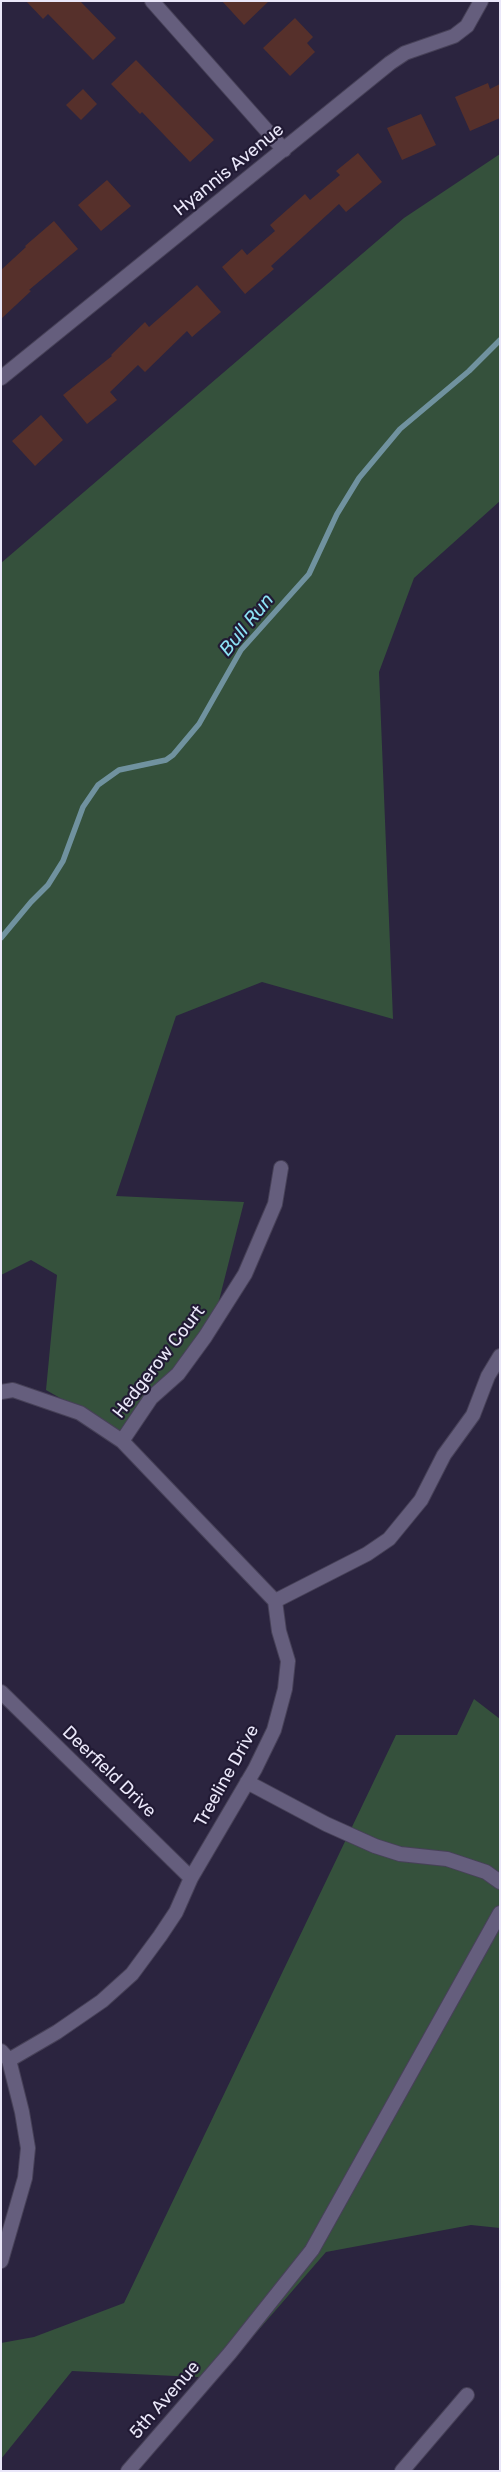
<!DOCTYPE html>
<style>
body{margin:0}
#map{position:relative;width:501px;height:2472px;overflow:hidden;background:#2b243f;font-family:Rubik,sans-serif}
canvas{display:block}
.frame{position:absolute;inset:0;border:2px solid #eae7f9;pointer-events:none}
</style>
<div id="map">
<canvas width="501" height="2472"></canvas>
<div class="frame"></div>
</div>
<script>
const c = document.querySelector('canvas').getContext('2d');
c.lineJoin = 'round';
function paint(path, color) { c.fillStyle = color; c.fill(path, 'evenodd'); }
const poly = rows => new Path2D(rows.map(r => 'M' + r).join(''));
function strokePath(path, color, width, dash) { c.strokeStyle = color; c.lineWidth = width; c.lineCap = dash ? 'butt' : 'round'; c.setLineDash(dash || []); c.stroke(path); }
function write(font, color, halo, rows, align = 'center') {
  c.font = font + ' Rubik,sans-serif'; c.lineWidth = 4.5; c.setLineDash([]); c.textBaseline = 'middle'; c.strokeStyle = halo; c.fillStyle = color; for (const [text, x, y, turn = 0] of rows) {
    c.save(); c.translate(x, y); c.rotate((+turn || 0) * Math.PI / 180); c.textAlign = isNaN(turn) ? turn : align; if (halo) c.strokeText(text, 0, 0); c.fillText(text, 0, 0); c.restore();
  }
}
const green = poly([
 [500,154,500,501,414,578,379,672,393,1019,262,982,176,1016,116,1196,244,1202,209,1340,123,1434,46,1390,57,1275,31,1260,1,1275,1,563,404,218],
 [474,1699,500,1719,500,2228,471,2225,326,2252,217,2378,72,2371,1,2459,1,2343,34,2337,124,2303,396,1735,457,1735]
]);
const stream = poly([
 [1,938,31,902,48,885,63,861,83,807,98,785,119,770,166,760,173,755,199,724,241,650,309,574,337,514,359,478,400,429,469,371,500,340]
]);
const building = poly([
 [26,1,80,1,116,38,93,60,48,14,43,19],
 [222,1,269,1,244,25],
 [295,18,313,37,307,43,315,52,290,76,263,48],
 [136,60,214,140,190,162,142,112,140,114,111,84],
 [488,83,490,89,500,84,500,118,470,131,455,97],
 [83,89,97,104,81,120,66,105],
 [421,114,436,145,402,160,387,128],
 [358,153,382,182,346,212,339,204,271,266,274,269,245,294,222,267,242,249,247,255,275,231,270,225,305,194,310,200,340,175,336,171],
 [107,180,131,206,101,231,78,205],
 [54,221,78,249,29,290,31,291,1,319,1,270,26,247,25,246],
 [197,285,221,312,192,337,187,331,145,372,138,365,110,392,117,400,87,424,63,395,112,356,111,355,145,322,149,327],
 [41,415,63,440,35,466,12,441]
]);
const minor = poly([
 [152,1,284,150],
 [1,378,390,63,405,53,454,36,467,26,481,1],
 [1,1392,13,1390,80,1413,122,1441,275,1601,279,1631,288,1661,285,1689,274,1730,255,1769,191,1878,176,1912,160,1936,132,1974,102,2001,57,2032,9,2060],
 [122,1441,151,1398,178,1374,205,1337,245,1274,275,1204,281,1168],
 [275,1601,367,1554,389,1539,421,1500,444,1455,473,1415,488,1376,500,1356],
 [1,1692,191,1878],
 [247,1782,326,1824,375,1846,400,1854,447,1859,486,1872,500,1882],
 [1,2051,9,2060,22,2112,28,2148,25,2178,1,2261],
 [128,2471,230,2353,312,2250,500,1913],
 [402,2471,467,2395]
]);
const streetNames = [
 ["Hyannis Avenue",229,170,-39],
 ["Hedgerow Court",159,1362,-52],
 ["Deerfield Drive",109,1772,44],
 ["Treeline Drive",227,1776,-61],
 ["5th Avenue",165,2400,-49]
];
const waterNames = [
 ["Bull Run",247,625,-51]
];
paint(green, '#35513c');
strokePath(stream, '#70929f', 5.5);
paint(building, '#56302b');
strokePath(minor, '#474158', 16);
strokePath(minor, '#655e7d', 14);
write('18px', '#eae7f9', '#211a34', streetNames);
write('italic 19px', '#8ce2f5', '#211a34', waterNames);
</script>
